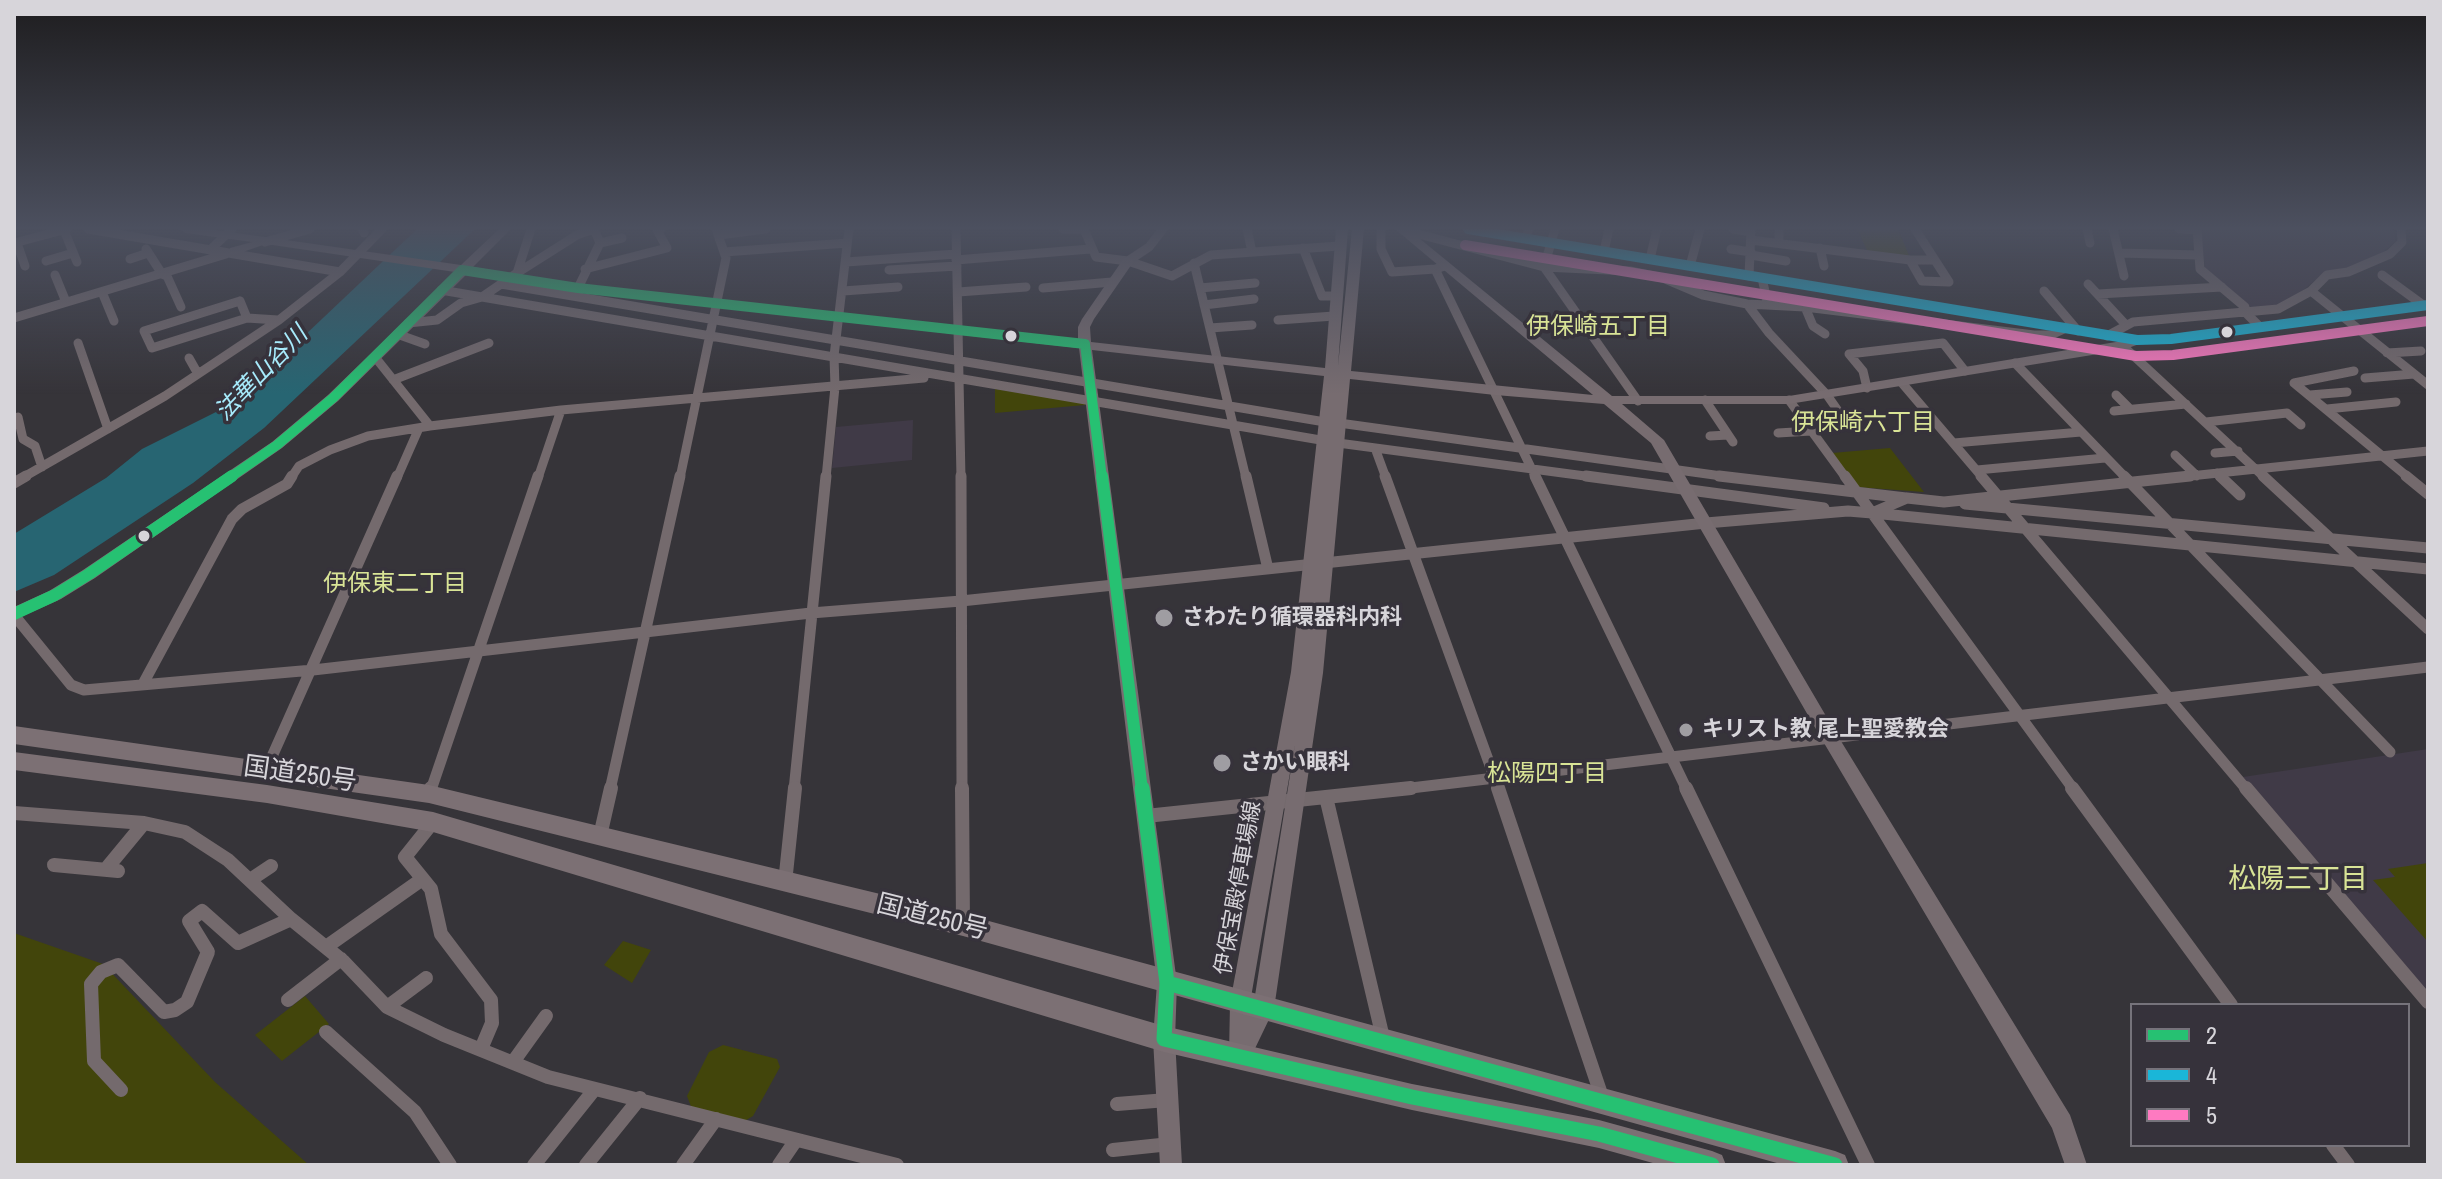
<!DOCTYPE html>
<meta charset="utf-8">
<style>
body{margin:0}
#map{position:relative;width:2442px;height:1179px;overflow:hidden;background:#363439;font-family:"Archivo Narrow",sans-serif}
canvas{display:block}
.frame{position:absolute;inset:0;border:16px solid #d7d5da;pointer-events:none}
.legend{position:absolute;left:2130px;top:1003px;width:280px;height:144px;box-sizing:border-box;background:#36323b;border:2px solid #76737b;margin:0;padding:10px 14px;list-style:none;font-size:24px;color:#d7d5da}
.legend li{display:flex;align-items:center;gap:16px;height:40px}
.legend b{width:40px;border:2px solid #76737b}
</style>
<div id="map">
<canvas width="2442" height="1179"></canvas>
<div class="frame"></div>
<ul class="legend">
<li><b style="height:10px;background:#26c172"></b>2</li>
<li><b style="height:10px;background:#1ab6d8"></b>4</li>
<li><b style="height:10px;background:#fe7ac1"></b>5</li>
</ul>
</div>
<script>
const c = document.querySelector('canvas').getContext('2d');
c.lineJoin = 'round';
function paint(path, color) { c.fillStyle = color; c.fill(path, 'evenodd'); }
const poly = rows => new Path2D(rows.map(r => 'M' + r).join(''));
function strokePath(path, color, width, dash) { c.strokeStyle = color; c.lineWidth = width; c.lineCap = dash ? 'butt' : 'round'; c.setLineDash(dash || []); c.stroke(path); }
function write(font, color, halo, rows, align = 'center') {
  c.font = font + ' "Archivo Narrow","Noto Sans JP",sans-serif'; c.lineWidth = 7; c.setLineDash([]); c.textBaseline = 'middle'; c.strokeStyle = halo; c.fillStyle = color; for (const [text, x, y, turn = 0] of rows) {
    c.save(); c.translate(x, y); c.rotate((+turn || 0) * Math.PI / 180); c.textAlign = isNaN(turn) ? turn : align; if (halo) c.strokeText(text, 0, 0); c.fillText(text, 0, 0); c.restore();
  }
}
const built = poly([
 [2200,229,2393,229,2396,241,2382,253,2348,268,2324,273,2289,302,2260,310,2251,307,2205,268],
 [913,420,912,460,832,468,836,427],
 [2428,749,2428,995,2243,777]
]);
const green = poly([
 [1857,229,1898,229,1910,258,1868,252],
 [995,389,1085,403,1085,405,995,413],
 [1890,448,1924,492,1856,487,1832,453],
 [2428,863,2428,942,2373,880,2395,877,2388,869],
 [14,933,103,964,215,1082,309,1165,14,1165],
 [623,941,651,950,632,983,604,965],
 [305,996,329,1024,282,1061,255,1035],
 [723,1045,777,1059,780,1067,753,1116,743,1122,692,1109,687,1096,709,1052]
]);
const water = poly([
 [417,229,475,229,264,428,193,483,54,575,14,592,14,534,106,478,142,449,220,410,248,389]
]);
const streetFar2 = poly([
 [88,229,340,272],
 [362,229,364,233],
 [956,229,961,478],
 [1063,229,1084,229,1096,257,1128,261,1172,276,1211,255,1339,246],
 [1247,229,1252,252],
 [1381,229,1381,249,1392,272,1435,269],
 [1555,229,1544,267,1638,401],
 [1733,229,1751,232],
 [1779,229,1779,243],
 [2087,229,2090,243],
 [2113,229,2124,276],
 [2179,229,2197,230],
 [2197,229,2200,269,2245,307,2246,313,2260,327],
 [2401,229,2402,242,2390,254,2348,272,2327,275,2311,291,2428,385],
 [64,230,77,262],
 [1403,230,1544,267,1630,271,1663,278,1703,295,1747,304,1805,307,2034,335,2051,335,2064,329],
 [719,235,766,229],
 [1525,238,1529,229],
 [1751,240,1910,260,1935,260],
 [265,242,310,229],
 [14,243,67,229],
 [17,243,25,266],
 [600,243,622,238],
 [1303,248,1322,296,1336,296],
 [1820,248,1824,266],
 [146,249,162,274,167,276,181,307],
 [211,249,232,229],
 [1731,249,1751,252],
 [1604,251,1609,229],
 [724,252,847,243],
 [2120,253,2199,255],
 [1751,255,1786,261],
 [130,259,148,253],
 [1650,259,1657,229],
 [956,260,1090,249],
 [1910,260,1922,281,1949,282,1915,229],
 [46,261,73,253],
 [1128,261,1149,247,1163,229],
 [846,262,956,254],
 [1194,263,1246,478],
 [1445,266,1435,269,1536,478],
 [1690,266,1700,229],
 [585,269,667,248,657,230,661,229],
 [889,270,957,266],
 [517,273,577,235,594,229],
 [55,275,66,302],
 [2382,275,2423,305],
 [1749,276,1751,229],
 [1762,278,1768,305],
 [501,284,1325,422],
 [2088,284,2126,325],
 [578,288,600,243,594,229],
 [1043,288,1112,282],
 [1200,288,1255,283],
 [441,290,1338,443,1600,478],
 [843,291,898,287],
 [2044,291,2078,331],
 [102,292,114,321],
 [958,292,1026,287],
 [2098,294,2222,287],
 [240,301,247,318,152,348,144,331,240,301],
 [1747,304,1769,333,1827,395,1848,425],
 [1204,305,1254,299],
 [1805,307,1813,326,1825,334],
 [14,318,226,254],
 [247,318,278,320],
 [1278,320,1334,316],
 [408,323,437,320,461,303,482,297,517,273,531,229],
 [1210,328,1252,325],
 [397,334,425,344],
 [2107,336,2133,322,2278,309,2311,291],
 [78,343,108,429],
 [2123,346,2265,478],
 [2387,353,2421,351],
 [375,357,430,426],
 [189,358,198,374],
 [2015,363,2126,478],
 [2365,378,2414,374],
 [393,380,489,343],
 [1902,383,1983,478],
 [2294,383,2409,478],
 [2294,383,2354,371],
 [1867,388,1863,371,1849,354,1943,343,1965,371],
 [2116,395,2130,409],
 [2310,395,2347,392],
 [1705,400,1733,442],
 [1789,400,1846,478],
 [2327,409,2396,402],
 [2114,411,2186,404],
 [14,418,18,417,23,439,35,446,42,467],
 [2206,422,2287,413,2301,425],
 [1339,423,1736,478],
 [1778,433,1811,431],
 [1710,436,1728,435],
 [1954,443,2081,432],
 [1375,448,1386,478],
 [2215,453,2238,451],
 [2175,455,2197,476],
 [1977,470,2105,458],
 [2217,473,2222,478],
 [22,478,165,396,279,320,340,272,382,229],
 [291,478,299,466,330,450,368,436,430,426,561,410,924,378],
 [397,478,419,428],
 [538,478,561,410],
 [680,478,726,258,716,229],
 [826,478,835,387,834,356,849,229],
 [2171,478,2428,451]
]);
const streetFar1 = poly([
 [961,476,962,790],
 [1246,476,1268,569],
 [1385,476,1499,790],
 [1535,476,1687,790],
 [1586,476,1824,508],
 [1719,476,1906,498],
 [1845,476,2074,790],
 [1981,476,2247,790],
 [2124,476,2390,752],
 [2220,476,2240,495],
 [2263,476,2428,629],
 [2406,476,2428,494],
 [14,483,26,476],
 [1965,504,2428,548],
 [1873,513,2428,569],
 [14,615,71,685,84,690,313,670,811,613,961,601,1706,523,1848,511,1872,513,1907,498,1944,502,2190,476],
 [144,682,232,519,242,509,287,484,292,476],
 [266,770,397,476],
 [431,790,538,476],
 [610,790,680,476],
 [794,790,826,476],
 [1394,790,2428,667]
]);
const street = poly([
 [962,788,963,925],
 [1498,788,1603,1100],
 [1686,788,1868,1165],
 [2072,788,2231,1005],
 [2246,788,2428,1002],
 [429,794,431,788],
 [1326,797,1384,1042],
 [14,813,144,823,185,832,228,860,291,919,344,962,387,1007,444,1035,548,1077,897,1165],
 [1146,816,1411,788],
 [433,822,405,857,431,889,441,934,491,1000,492,1023,481,1049],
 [600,836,611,788],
 [54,865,118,871],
 [106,869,144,823],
 [250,880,271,866],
 [785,883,795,788],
 [326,947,421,880],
 [288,1000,341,959],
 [387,1007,426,978],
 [326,1032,415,1112,450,1165],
 [513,1062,546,1016],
 [121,1090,94,1061,91,984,101,972,118,965,164,1012,175,1010,187,1002,208,952,189,921,202,911,238,943,291,919],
 [1117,1104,1167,1100],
 [2333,1145,2348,1165],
 [1113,1150,1170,1144],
 [534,1165,594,1090],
 [586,1165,640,1098],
 [683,1165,716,1119],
 [779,1165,796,1140]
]);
const secondary = poly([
 [179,229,209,229,461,265,499,229,511,229,473,267,578,284,1078,340,1078,327,1082,319,1124,258,1128,257,1134,261,1094,319,1090,327,1091,342,1325,368,1336,229,1348,229,1338,366,1352,229,1364,229,1351,371,1593,395,1395,229,1408,229,1612,396,1789,396,2122,341,1468,233,1462,229,1488,229,2137,336,2171,335,2428,301,2428,309,2171,343,2139,344,2123,350,1789,404,1622,404,1664,440,1836,733,2070,1115,2087,1165,2065,1165,2052,1128,1824,743,1651,443,1604,404,1495,395,1350,379,1323,673,1274,1009,1248,1063,1240,1066,1232,1063,1229,1056,1230,1003,1291,672,1324,376,1092,350,1177,983,1175,1039,1182,1165,1160,1165,1153,1039,1157,983,1079,348,578,292,467,274,338,401,282,448,95,578,61,599,14,620,14,607,49,591,83,570,272,442,328,395,455,272,266,244,234,255,230,254,230,248,252,242,185,233,179,229],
 [1295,744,1253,1008,1251,1012,1250,1003,1295,744]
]);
const highway = poly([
 [14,726,429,785,963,914,1835,1151,1845,1155,1849,1165,1784,1165,963,936,429,803,14,744,14,726],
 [14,752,267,785,433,812,1164,1026,1412,1084,1599,1120,1712,1151,1722,1155,1726,1165,1660,1165,1599,1148,1412,1110,1164,1052,433,832,267,803,14,770,14,752]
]);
const bus1Far2 = poly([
 [229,478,277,445,333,398,462,270,578,288,1085,344,1102,478]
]);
const bus1Far1 = poly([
 [1102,476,1142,790],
 [14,614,55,595,89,574,232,476]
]);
const bus1 = poly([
 [1142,788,1167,983,1164,1039,1412,1097,1599,1134,1712,1165],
 [1167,983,1835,1165]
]);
const bus2 = poly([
 [1468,229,2137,340,2171,339,2428,305]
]);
const bus3 = poly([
 [1465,245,2136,356,2173,355,2428,321]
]);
const markers = [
 [2227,332,7,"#d7d5da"],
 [1011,336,7,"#d7d5da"],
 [144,536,7,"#d7d5da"],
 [1164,618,10,"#9f9da2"],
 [1686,730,8,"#9f9da2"],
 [1222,763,10,"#9f9da2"]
];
const poiNames = [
 ["さわたり循環器科内科",1182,618],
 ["キリスト教 尾上聖愛教会",1702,730],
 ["さかい眼科",1240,763]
];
const streetNames = [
 ["伊保宝殿停車場線",1239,888,-80]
];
const neighbourhoodNames = [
 ["伊保崎五丁目",1598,328],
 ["伊保崎六丁目",1863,424],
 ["伊保東二丁目",395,585],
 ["松陽四丁目",1547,775]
];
const waterNames = [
 ["法華山谷川",262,374,-46]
];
const nearStreetnames = [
 ["国道250号",300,775,8],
 ["国道250号",932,918,14]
];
const nearNeighbourhoodnames = [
 ["松陽三丁目",2298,880]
];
paint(built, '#403a47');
paint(green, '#42450b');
paint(water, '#276572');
strokePath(streetFar2, '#746a6d', 9);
strokePath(streetFar1, '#746a6d', 11);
strokePath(street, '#746a6d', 14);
paint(secondary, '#776c70');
paint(highway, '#7c7074');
strokePath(bus1Far2, '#26c172', 10);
strokePath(bus1Far1, '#26c172', 12);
strokePath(bus1, '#26c172', 15);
strokePath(bus2, '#1ab6d8', 10);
strokePath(bus3, '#fe7ac1', 10);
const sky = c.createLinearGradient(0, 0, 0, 394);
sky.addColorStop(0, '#1e1d1f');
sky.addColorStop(0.58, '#4c505f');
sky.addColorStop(1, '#4c505f00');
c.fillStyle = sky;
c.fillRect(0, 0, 2442, 394);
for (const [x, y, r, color] of markers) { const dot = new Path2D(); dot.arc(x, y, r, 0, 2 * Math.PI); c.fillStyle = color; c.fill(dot); strokePath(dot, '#36323b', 3); }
write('bold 22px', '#d7d5da', '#36323b', poiNames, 'left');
write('22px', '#d7d5da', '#36323b', streetNames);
write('24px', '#d9e496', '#36323b', neighbourhoodNames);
write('italic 24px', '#a7ebfc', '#36323b', waterNames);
write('26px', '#d7d5da', '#36323b', nearStreetnames);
write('28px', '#d9e496', '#36323b', nearNeighbourhoodnames);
</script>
